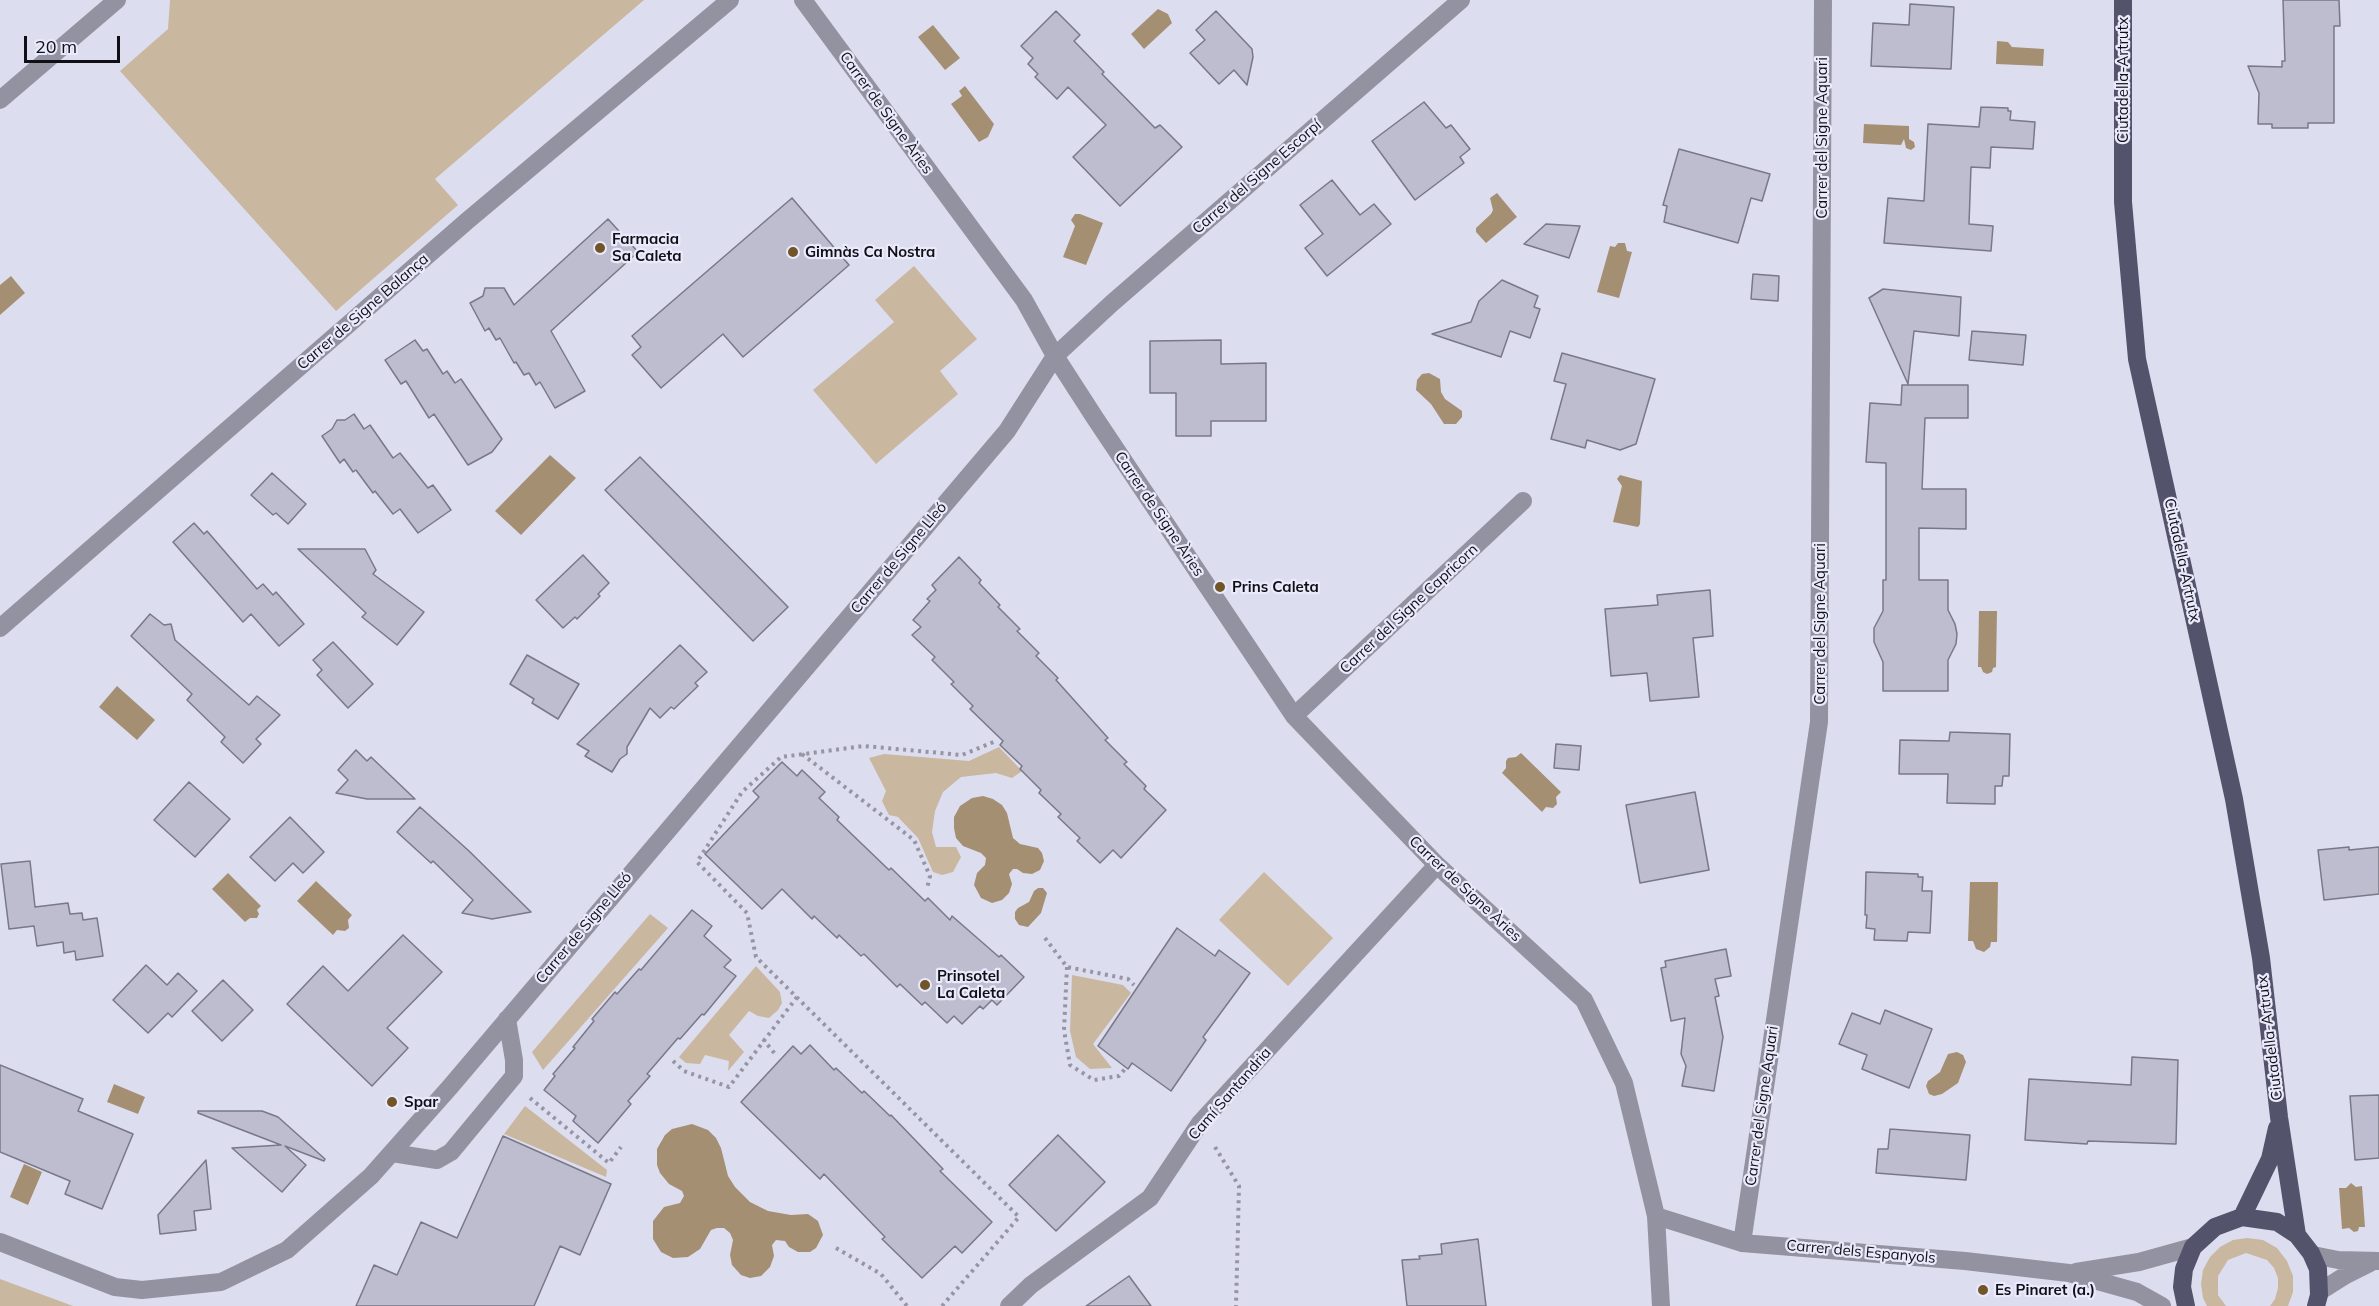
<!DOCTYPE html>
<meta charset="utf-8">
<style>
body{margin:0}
#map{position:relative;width:2379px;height:1306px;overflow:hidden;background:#ddddf0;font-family:Mulish,sans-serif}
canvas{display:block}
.scale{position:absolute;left:24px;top:36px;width:96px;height:27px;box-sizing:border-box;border:3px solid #0f0f15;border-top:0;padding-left:8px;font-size:18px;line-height:21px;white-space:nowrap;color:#0f0f15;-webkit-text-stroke:4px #eaeafd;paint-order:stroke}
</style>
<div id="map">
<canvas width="2379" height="1306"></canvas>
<div class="scale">20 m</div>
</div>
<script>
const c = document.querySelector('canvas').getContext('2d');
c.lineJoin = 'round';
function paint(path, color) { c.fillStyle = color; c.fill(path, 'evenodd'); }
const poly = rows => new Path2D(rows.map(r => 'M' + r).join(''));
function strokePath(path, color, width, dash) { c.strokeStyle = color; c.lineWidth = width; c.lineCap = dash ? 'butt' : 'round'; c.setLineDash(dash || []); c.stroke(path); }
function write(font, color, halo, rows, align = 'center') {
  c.font = font + ' Mulish,sans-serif'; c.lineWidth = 4.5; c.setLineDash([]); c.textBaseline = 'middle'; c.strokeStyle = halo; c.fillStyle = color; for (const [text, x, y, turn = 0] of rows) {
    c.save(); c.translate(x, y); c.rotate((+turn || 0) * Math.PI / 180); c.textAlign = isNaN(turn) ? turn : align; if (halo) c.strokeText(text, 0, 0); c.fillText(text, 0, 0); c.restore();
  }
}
const green = poly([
 [170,0,644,0,435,179,458,205,336,311,120,71,168,29],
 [914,266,977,339,940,371,958,394,876,464,813,390,894,322,875,300],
 [999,747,1022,771,1012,778,996,773,961,777,943,792,935,811,932,832,936,847,956,847,961,857,953,872,942,875,933,872,918,838,898,817,889,815,882,801,886,791,869,758,884,754,969,761],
 [1264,872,1333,938,1288,986,1219,920],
 [650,914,668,928,543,1070,532,1052],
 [756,966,780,992,782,1003,778,1010,769,1018,758,1016,749,1011,729,1035,744,1052,728,1071,729,1061,705,1055,700,1064,686,1063,679,1057],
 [1072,975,1123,985,1131,993,1093,1044,1112,1068,1090,1069,1076,1057,1070,1031],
 [525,1106,607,1170,606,1177,504,1134],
 [2247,1238,2263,1240,2277,1248,2287,1261,2293,1276,2293,1292,2288,1306,2270,1306,2275,1299,2278,1288,2278,1278,2274,1268,2267,1260,2246,1253,2228,1260,2218,1276,2218,1295,2226,1306,2207,1306,2203,1298,2201,1284,2203,1270,2210,1257,2220,1247,2233,1240],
 [0,1279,73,1306,0,1306]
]);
const water = poly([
 [1158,9,1168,14,1172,23,1144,49,1131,34],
 [933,25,960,58,945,70,918,37],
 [1997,41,2008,42,2012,47,2044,49,2043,66,1996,64],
 [965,86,994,124,988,137,979,142,951,104,962,96,959,91],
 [1864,124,1909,126,1909,139,1914,142,1915,147,1911,150,1906,148,1904,139,1901,145,1863,143],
 [1497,193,1517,217,1486,243,1476,232,1476,228,1491,214,1493,210,1490,198],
 [1075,214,1080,214,1103,223,1086,265,1063,257,1075,226,1071,220],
 [1618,243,1625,243,1627,251,1632,252,1619,298,1597,292,1610,246,1615,247],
 [11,276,25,293,0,315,0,285],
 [1429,373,1440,379,1441,392,1445,399,1462,411,1462,417,1456,424,1444,424,1431,404,1416,390,1417,380,1422,374],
 [550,455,576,478,521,535,495,511],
 [1620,475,1642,481,1640,524,1638,527,1613,522,1622,486,1617,479],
 [1979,611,1997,611,1996,667,1993,668,1992,672,1987,674,1983,672,1981,667,1978,667],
 [117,686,155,720,137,740,99,707],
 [1521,753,1561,792,1556,797,1557,804,1553,808,1546,807,1542,812,1502,773,1506,768,1506,761,1508,758,1516,757],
 [983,796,993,799,1002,805,1007,813,1013,838,1020,844,1038,848,1042,853,1044,861,1040,870,1032,874,1023,873,1017,869,1013,869,1009,874,1012,884,1009,893,1002,900,992,903,981,898,974,885,977,873,985,865,986,858,981,853,963,846,956,838,954,828,954,817,960,806,972,798],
 [228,873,261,906,257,910,259,914,257,918,250,918,245,922,212,889],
 [316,881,352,915,348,920,349,928,345,931,337,930,333,935,297,901],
 [1970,882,1998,882,1997,942,1991,942,1990,947,1984,952,1976,949,1973,941,1968,941],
 [1038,888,1043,888,1047,893,1041,913,1028,927,1019,925,1015,919,1015,912,1018,908,1029,902,1034,891],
 [1957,1052,1963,1055,1966,1062,1958,1083,1942,1094,1934,1096,1929,1094,1926,1086,1928,1081,1940,1072,1948,1054],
 [114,1084,145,1097,138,1114,107,1102],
 [692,1124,708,1130,716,1138,721,1148,728,1176,735,1187,750,1202,768,1211,791,1215,808,1214,818,1221,823,1235,816,1248,810,1252,798,1252,789,1247,785,1241,776,1240,772,1245,774,1256,770,1267,761,1276,750,1278,741,1275,732,1265,730,1255,733,1240,730,1233,724,1228,717,1228,711,1230,700,1249,688,1257,673,1258,661,1252,653,1239,653,1221,664,1207,680,1203,684,1196,682,1191,669,1184,660,1173,657,1165,657,1149,665,1135,672,1129],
 [24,1164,42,1172,28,1205,10,1197],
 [2351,1183,2356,1187,2362,1186,2365,1227,2359,1227,2358,1231,2354,1232,2349,1228,2342,1229,2339,1188,2346,1188]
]);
const building = poly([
 [2283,0,2339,0,2340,26,2334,26,2334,123,2308,123,2308,128,2272,128,2272,124,2258,124,2259,93,2248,66,2282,67,2282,61,2285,61,2283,0],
 [1910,4,1954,7,1951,69,1871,66,1873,23,1909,25,1910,4],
 [1056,11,1080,35,1074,41,1104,72,1102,74,1155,128,1160,125,1182,147,1120,206,1073,157,1106,125,1068,87,1057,99,1035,77,1038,74,1028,64,1033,58,1021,46,1056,11],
 [1216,11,1252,49,1253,57,1247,85,1234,70,1219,84,1190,53,1205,40,1196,30,1216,11],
 [1424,102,1446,128,1451,125,1470,149,1460,157,1464,163,1415,200,1372,141,1424,102],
 [1981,107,2008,108,2008,111,2011,111,2010,120,2035,122,2033,149,1991,147,1990,168,1971,167,1969,224,1993,226,1991,251,1884,243,1888,198,1924,201,1928,124,1979,127,1981,107],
 [1679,149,1770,174,1762,201,1751,198,1738,243,1664,222,1667,206,1663,205,1679,149],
 [1332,180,1360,215,1374,204,1391,224,1327,276,1305,248,1323,234,1300,205,1332,180],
 [792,198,849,265,743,357,723,334,661,388,632,355,641,347,632,336,792,198],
 [608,219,638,252,551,331,585,391,555,408,540,382,536,385,529,373,524,375,516,362,514,363,500,338,496,340,489,328,485,331,470,303,483,296,485,288,504,288,514,305,608,219],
 [1546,224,1580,226,1569,258,1524,244,1546,224],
 [1753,274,1779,276,1778,301,1751,299,1753,274],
 [1502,280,1538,296,1534,307,1540,309,1530,338,1510,331,1501,357,1432,334,1471,322,1479,301,1502,280],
 [1883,289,1961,297,1959,336,1914,331,1908,384,1869,298,1883,289],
 [1972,331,2026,335,2023,365,1969,360,1972,331],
 [415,340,423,351,427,349,443,374,447,371,455,383,461,379,502,439,492,452,468,465,434,414,429,418,406,381,401,384,385,360,415,340],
 [1221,340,1221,364,1266,363,1266,421,1211,421,1211,436,1176,436,1176,393,1150,393,1150,341,1221,340],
 [1562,353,1655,379,1636,444,1620,450,1587,440,1585,448,1551,439,1566,384,1554,381,1562,353],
 [1902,385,1968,385,1968,418,1925,418,1922,489,1966,489,1966,529,1919,528,1919,580,1948,580,1948,610,1955,624,1957,634,1956,644,1948,660,1948,691,1883,691,1883,662,1874,642,1874,628,1883,611,1883,580,1886,580,1886,463,1866,462,1870,403,1901,405,1902,385],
 [354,414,364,429,370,425,393,458,400,453,428,488,433,485,451,510,418,533,400,509,393,514,375,491,373,493,356,470,353,472,344,459,340,463,322,436,332,429,337,420,345,420,354,414],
 [640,457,788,607,753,641,605,490,640,457],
 [272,473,306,504,288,524,276,513,273,515,251,495,272,473],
 [194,523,204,534,207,531,257,589,263,584,273,595,276,592,304,624,279,646,251,614,243,622,173,542,194,523],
 [298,549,365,549,376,570,373,574,424,612,397,645,362,617,366,613,298,549],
 [583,555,609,583,598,594,600,596,577,619,575,617,563,628,536,600,583,555],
 [959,557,981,580,979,583,1000,605,998,607,1020,629,1017,631,1039,653,1036,656,1058,678,1056,680,1108,738,1105,740,1127,762,1124,764,1146,786,1144,789,1166,810,1121,858,1113,850,1100,863,1077,841,1080,838,1058,817,1061,814,1039,793,1041,790,1020,769,1022,766,1000,745,1003,741,970,709,973,706,951,684,954,682,932,660,935,657,912,635,921,627,913,620,930,601,927,599,936,590,932,585,959,557],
 [1710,590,1713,636,1693,638,1699,697,1650,701,1647,673,1611,676,1605,609,1658,605,1657,595,1710,590],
 [150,614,164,625,171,624,175,640,249,705,257,696,280,715,256,739,261,744,243,763,221,742,225,737,187,700,192,694,131,636,150,614],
 [333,642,373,684,348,708,317,675,322,670,313,660,333,642],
 [680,645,707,672,695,683,698,686,674,709,671,707,660,718,650,708,627,747,627,754,620,759,612,772,585,756,589,751,577,744,680,645],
 [527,655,579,684,558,719,532,703,534,699,510,684,527,655],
 [1950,732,2010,734,2009,776,2003,776,2002,786,1995,786,1995,804,1947,803,1948,774,1899,774,1900,740,1949,741,1950,732],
 [1556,744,1581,746,1579,770,1554,768,1556,744],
 [356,750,367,761,371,757,415,799,367,799,336,793,348,780,338,770,356,750],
 [782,762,797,776,802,770,825,792,819,798,839,817,837,820,889,870,891,868,925,901,928,898,950,920,952,916,999,957,1001,955,1024,977,997,1005,992,1000,983,1009,980,1006,962,1024,954,1016,947,1023,925,1002,922,1005,900,984,897,987,864,954,861,956,839,935,837,938,814,916,812,919,782,889,762,909,705,854,759,797,753,791,782,762],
 [189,782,230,819,195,857,154,820,189,782],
 [1695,792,1709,870,1640,883,1626,805,1695,792],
 [420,807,469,851,531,912,492,919,462,913,473,900,433,861,431,863,397,832,420,807],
 [290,817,324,852,303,873,293,863,275,881,250,857,290,817],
 [2349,847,2349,850,2379,847,2379,894,2324,900,2318,850,2349,847],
 [30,861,35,907,68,903,70,914,82,913,83,920,97,918,103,956,76,960,75,951,64,953,63,942,37,946,34,926,9,929,1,864,30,861],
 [1866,872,1918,874,1918,877,1923,877,1922,891,1932,891,1930,933,1908,932,1907,941,1874,940,1875,929,1866,928,1867,915,1865,915,1866,872],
 [692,910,712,926,704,936,731,960,724,967,736,976,704,1015,702,1014,680,1039,678,1038,647,1074,650,1076,628,1101,631,1104,598,1143,573,1121,576,1116,544,1090,555,1076,553,1074,575,1048,573,1047,594,1021,592,1019,615,992,617,994,639,969,641,970,692,910],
 [1177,928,1215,956,1219,950,1250,973,1203,1037,1206,1040,1171,1091,1132,1063,1128,1069,1098,1046,1177,928],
 [403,935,442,972,387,1028,408,1048,372,1086,287,1004,323,966,348,991,403,935],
 [1726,949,1731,976,1715,979,1719,996,1715,997,1723,1037,1714,1091,1682,1086,1686,1066,1681,1054,1685,1018,1671,1021,1661,968,1666,967,1665,961,1726,949],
 [146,965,167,985,178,973,197,991,172,1017,168,1013,148,1033,113,1000,146,965],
 [223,980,253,1010,222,1041,192,1011,223,980],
 [1885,1010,1932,1029,1909,1088,1862,1069,1867,1055,1839,1044,1852,1013,1880,1024,1885,1010],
 [810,1045,834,1070,836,1068,862,1093,864,1091,890,1116,891,1115,943,1169,940,1171,992,1222,962,1253,955,1246,922,1278,882,1239,885,1237,824,1174,820,1179,741,1102,793,1046,801,1054,810,1045],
 [2132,1057,2178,1060,2176,1144,2088,1141,2087,1144,2025,1140,2029,1079,2131,1085,2132,1057],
 [0,1065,83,1099,78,1111,133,1134,102,1209,65,1194,70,1181,0,1152,0,1065],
 [2379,1095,2379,1158,2355,1160,2350,1096,2379,1095],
 [198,1111,262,1111,278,1117,325,1159,324,1161,285,1146,306,1165,282,1192,232,1148,281,1145,198,1113,198,1111],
 [1890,1129,1970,1135,1966,1180,1876,1173,1878,1149,1888,1149,1890,1129],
 [1058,1135,1105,1182,1056,1231,1009,1185,1058,1135],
 [503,1136,611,1184,580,1255,560,1246,534,1306,356,1306,374,1265,397,1275,421,1222,457,1238,503,1136],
 [206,1160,211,1209,194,1211,196,1230,160,1234,158,1215,206,1160],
 [1478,1239,1486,1306,1407,1306,1402,1260,1420,1259,1419,1256,1442,1254,1441,1244,1478,1239],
 [1129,1276,1151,1306,1086,1306,1129,1276]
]);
const path = poly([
 [802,754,914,840,930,876,927,889],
 [1045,938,1067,967,1128,979,1134,985],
 [1067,967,1064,1030,1070,1065,1094,1080,1119,1076,1125,1069],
 [763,1039,775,1054],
 [673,1061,684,1071,729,1087,797,997],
 [530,1098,609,1163,621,1147],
 [1215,1147,1239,1186,1236,1306],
 [836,1248,881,1274,907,1306],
 [942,1306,1019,1217,756,957,747,913,697,862,742,792,781,757,864,746,962,755,996,741]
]);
const minor = poly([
 [803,0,1024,300,1055,356,1095,418,1294,716,1437,865,1584,1000,1624,1083,1656,1216,1661,1306],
 [0,100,117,0],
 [0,628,467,221,730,0],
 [1294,716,1523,501],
 [392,1153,437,1160,451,1152,514,1076,514,1060,507,1019],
 [1656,1216,1742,1243,1965,1261,2069,1273,2137,1292,2162,1306],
 [0,1242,115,1287,142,1290,221,1282,287,1250,371,1176,450,1087,1007,431,1055,356,1111,304,1461,0],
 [1742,1243,1819,722,1823,0],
 [2313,1255,2338,1260,2379,1261],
 [2076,1272,2139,1262,2193,1247],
 [2319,1292,2346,1275,2370,1263],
 [1009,1306,1031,1285,1150,1198,1200,1123,1437,865]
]);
const major = poly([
 [2123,0,2123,202,2137,359,2234,799,2261,958,2279,1117,2297,1235],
 [2242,1217,2270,1159,2277,1128],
 [2186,1306,2182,1287,2184,1269,2193,1247,2215,1227,2242,1217,2277,1222,2297,1235,2311,1253,2318,1269,2319,1295,2316,1306]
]);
const markers = [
 [600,248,6,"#715428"],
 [793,252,6,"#715428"],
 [1220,587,6,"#715428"],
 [925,985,6,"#715428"],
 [392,1102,6,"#715428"],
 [1983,1290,6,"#715428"]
];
const streetNames = [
 ["Ciutadella-Artrutx",2123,80,-90],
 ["Carrer de Signe Àries",886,113,54],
 ["Carrer del Signe Aquari",1822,138,-90],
 ["Carrer del Signe Escorpí",1257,177,-41],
 ["Carrer de Signe Balança",363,312,-41],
 ["Carrer de Signe Àries",1159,514,56],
 ["Carrer de Signe Lleó",899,558,-50],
 ["Ciutadella-Artrutx",2182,560,78],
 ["Carrer del Signe Capricorn",1409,609,-43],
 ["Carrer del Signe Aquari",1820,624,-90],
 ["Carrer de Signe Àries",1465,889,43],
 ["Carrer de Signe Lleó",584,928,-50],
 ["Ciutadella-Artrutx",2270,1038,-97],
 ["Camí Santandria",1230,1094,-49],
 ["Carrer del Signe Aquari",1762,1106,-82],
 ["Carrer dels Espanyols",1861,1252,5]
];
const poiNames = [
 ["Farmacia",612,239],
 ["Sa Caleta",612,256],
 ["Gimnàs Ca Nostra",805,252],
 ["Prins Caleta",1232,587],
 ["Prinsotel",937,976],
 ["La Caleta",937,993],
 ["Spar",404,1102],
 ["Es Pinaret (a.)",1995,1290]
];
paint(green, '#c9b79f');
paint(water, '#a58f72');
paint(building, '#bdbdcf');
strokePath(building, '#787888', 1.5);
strokePath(path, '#9595a3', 4, [3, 4.5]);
strokePath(minor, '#9292a1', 18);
strokePath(major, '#54536c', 18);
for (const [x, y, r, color] of markers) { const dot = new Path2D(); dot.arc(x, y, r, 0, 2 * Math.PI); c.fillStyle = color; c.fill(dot); strokePath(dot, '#eaeafd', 2); }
write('15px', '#0f0f15', '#eaeafd', streetNames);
write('bold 15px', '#0f0f15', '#eaeafd', poiNames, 'left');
</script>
